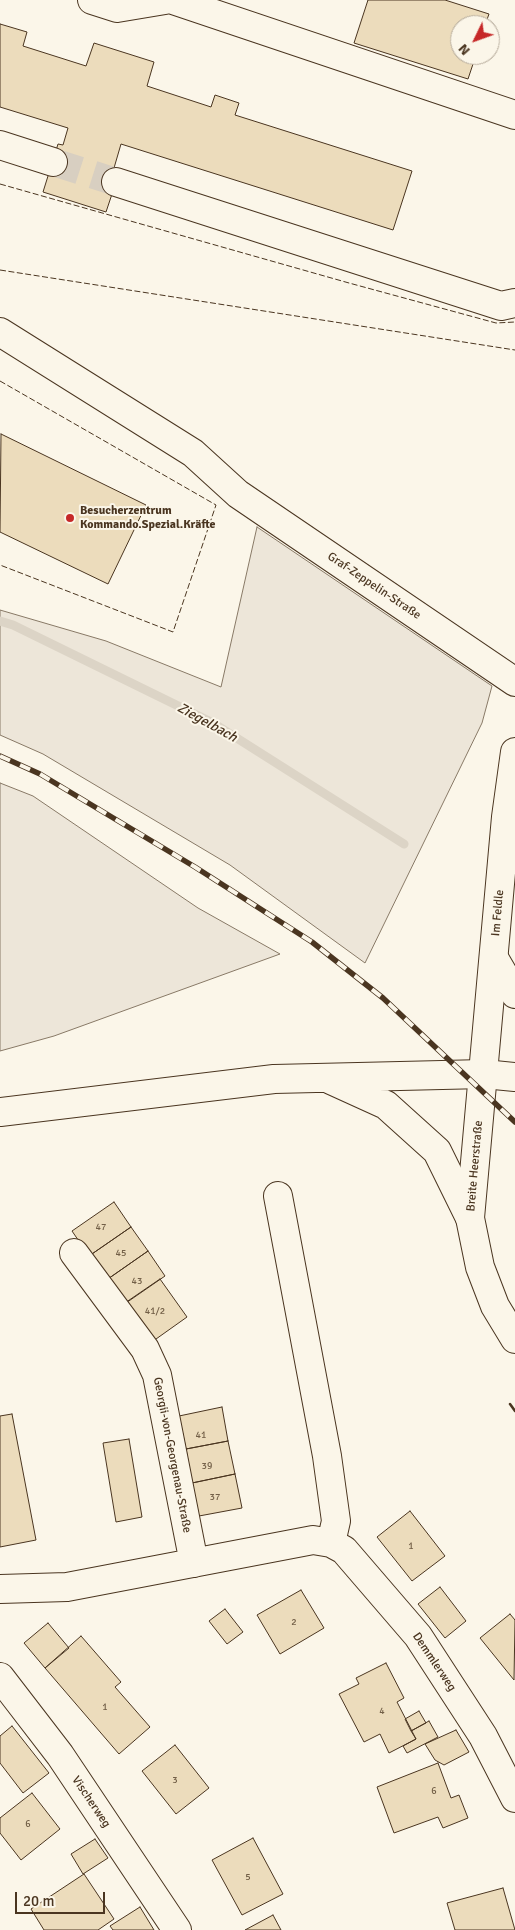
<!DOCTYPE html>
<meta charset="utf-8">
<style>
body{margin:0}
#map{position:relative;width:515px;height:1930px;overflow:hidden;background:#fbf6e9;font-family:Signika,sans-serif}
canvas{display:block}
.north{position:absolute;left:450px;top:15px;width:50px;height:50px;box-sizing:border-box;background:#fbf6e9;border:1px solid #b4a999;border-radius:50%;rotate:228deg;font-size:14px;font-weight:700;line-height:20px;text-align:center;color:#4a3520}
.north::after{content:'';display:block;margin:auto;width:18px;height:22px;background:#c62828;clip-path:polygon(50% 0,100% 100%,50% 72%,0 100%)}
.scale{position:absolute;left:15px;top:1892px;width:90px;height:22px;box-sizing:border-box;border:2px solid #4a3520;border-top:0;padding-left:6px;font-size:15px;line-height:18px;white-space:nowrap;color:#4a3520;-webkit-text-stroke:4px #fbf6e9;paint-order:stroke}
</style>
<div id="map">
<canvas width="515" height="1930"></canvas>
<div class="north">N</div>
<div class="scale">20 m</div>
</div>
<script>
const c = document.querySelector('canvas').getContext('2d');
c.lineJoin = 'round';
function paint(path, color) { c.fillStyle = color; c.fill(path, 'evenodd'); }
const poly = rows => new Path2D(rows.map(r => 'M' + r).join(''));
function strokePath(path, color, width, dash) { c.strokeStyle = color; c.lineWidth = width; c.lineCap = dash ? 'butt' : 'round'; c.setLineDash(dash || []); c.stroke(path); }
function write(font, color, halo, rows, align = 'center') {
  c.font = font + ' Signika,sans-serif'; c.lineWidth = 4; c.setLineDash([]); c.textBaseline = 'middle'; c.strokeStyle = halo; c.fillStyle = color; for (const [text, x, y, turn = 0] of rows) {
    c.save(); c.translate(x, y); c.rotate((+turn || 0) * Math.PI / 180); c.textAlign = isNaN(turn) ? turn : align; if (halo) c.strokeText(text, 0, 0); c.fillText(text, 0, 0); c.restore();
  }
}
const green = poly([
 [257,527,492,686,482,723,365,963,230,865,43,754,0,735,0,610,106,641,221,687,257,527],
 [0,783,33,796,198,908,280,954,54,1036,0,1051,0,783]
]);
const stream = poly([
 [0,621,13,625,213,723,404,844]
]);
const building = poly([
 [368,0,445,0,489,14,485,25,460,25,460,55,476,55,468,79,354,43,368,0],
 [0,24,27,32,23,46,86,66,94,43,154,62,147,86,211,107,215,95,239,103,235,115,412,171,393,230,121,144,114,168,120,170,106,212,43,192,58,144,63,145,68,128,0,107,0,24],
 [1,434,146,505,108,584,0,532,1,434],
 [114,1202,131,1227,89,1256,72,1231,114,1202],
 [131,1227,148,1251,105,1281,89,1256,131,1227],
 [148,1251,165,1276,123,1305,105,1281,148,1251],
 [160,1279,187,1317,149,1344,122,1305,160,1279],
 [222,1407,228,1441,186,1449,179,1416,222,1407],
 [12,1414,36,1540,0,1547,0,1416,12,1414],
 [129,1439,142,1517,116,1522,103,1443,129,1439],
 [228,1441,235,1474,192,1483,186,1449,228,1441],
 [235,1474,242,1508,199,1516,192,1483,235,1474],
 [410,1511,445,1556,412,1581,377,1537,410,1511],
 [440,1587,466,1621,445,1638,418,1604,440,1587],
 [301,1590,324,1628,280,1654,257,1615,301,1590],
 [225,1609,243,1632,227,1644,209,1621,225,1609],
 [510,1614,515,1620,514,1680,480,1638,510,1614],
 [48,1623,69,1648,45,1668,24,1643,48,1623],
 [81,1636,121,1682,115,1687,150,1727,119,1754,45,1668,81,1636],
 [386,1663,404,1698,397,1702,416,1739,389,1753,380,1734,364,1742,339,1694,359,1684,356,1678,386,1663],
 [419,1711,426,1723,411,1731,405,1719,419,1711],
 [429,1721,438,1737,407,1753,403,1746,416,1739,411,1731,429,1721],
 [12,1726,49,1773,23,1793,0,1763,0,1736,12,1726],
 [456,1730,469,1752,444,1765,435,1760,425,1744,456,1730],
 [175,1745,209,1788,176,1814,142,1771,175,1745],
 [438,1763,451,1798,459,1795,468,1818,443,1828,438,1817,394,1833,377,1787,438,1763],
 [32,1793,60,1829,21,1860,0,1833,0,1818,32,1793],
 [253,1838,283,1894,242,1915,212,1860,253,1838],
 [95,1839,108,1858,83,1874,71,1854,95,1839],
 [84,1874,114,1919,98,1930,44,1930,31,1909,84,1874],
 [503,1888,515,1930,455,1930,447,1903,503,1888],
 [140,1907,154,1930,113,1930,110,1926,140,1907],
 [273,1915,281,1930,245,1930,273,1915]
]);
const minorTunnel = poly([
 [53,162,116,182]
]);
const minor = poly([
 [92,0,117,8,165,0],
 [173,0,515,115],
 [0,145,53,162],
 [116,182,501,306,515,303],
 [0,332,193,453,238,494,515,682],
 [515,752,506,817,470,1218,480,1267,495,1306,515,1339],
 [278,1196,327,1456,336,1521,331,1543],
 [74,1253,145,1349,157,1375,194,1563],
 [0,1589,67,1587,313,1540,331,1543,344,1550,418,1636,483,1736,515,1798],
 [0,1677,60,1755,177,1930]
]);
const major = poly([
 [494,958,515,994],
 [331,1080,386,1105,437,1151,470,1218],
 [0,1112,274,1079,484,1074,515,1077]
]);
const rail = poly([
 [0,756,40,774,195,867,312,942,383,998,515,1122]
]);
const fence = poly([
 [0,184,349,283,496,323,515,322],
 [0,270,515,350],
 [0,381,216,505,173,632,0,565]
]);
const wall = poly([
 [510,1404,515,1411]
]);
const markers = [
 [70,518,5,"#c62828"]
];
const numberNames = [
 ["47",101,1227],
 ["45",121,1253],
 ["43",137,1281],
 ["41/2",155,1311],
 ["41",201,1435],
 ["39",207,1466],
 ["37",215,1497],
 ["1",411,1546],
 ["2",294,1622],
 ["1",105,1707],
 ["4",382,1711],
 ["3",175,1780],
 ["6",434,1791],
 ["6",28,1824],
 ["5",248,1877]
];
const poiNames = [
 ["Besucherzentrum",80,511],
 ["Kommando.Spezial.Kräfte",80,525]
];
const streetNames = [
 ["Graf-Zeppelin-Straße",374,586,34],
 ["Im Feldle",498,913,-85],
 ["Breite Heerstraße",475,1166,-85],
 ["Georgii-von-Georgenau-Straße",172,1455,79],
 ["Demmlerweg",434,1662,56],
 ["Vischerweg",91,1802,56]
];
const waterNames = [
 ["Ziegelbach",207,723,29]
];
paint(green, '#ede6d9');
strokePath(green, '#887966', 1);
strokePath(stream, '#dcd4c6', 9);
paint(building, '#ecdcbc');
strokePath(building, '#4a3520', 1);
strokePath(minorTunnel, '#d8cfc1', 28, [28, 14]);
strokePath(minor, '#4a3520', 30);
strokePath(major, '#4a3520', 30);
strokePath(minor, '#fbf6e9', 28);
strokePath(major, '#fbf6e9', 28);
strokePath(rail, '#4a3520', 5.5);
strokePath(rail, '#fbf6e9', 4, [11]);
strokePath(fence, '#4a3520', 1, [6, 2.5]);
strokePath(wall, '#4a3520', 2.5);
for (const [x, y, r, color] of markers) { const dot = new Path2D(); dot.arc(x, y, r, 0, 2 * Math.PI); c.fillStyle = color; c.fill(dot); strokePath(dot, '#fbf6e9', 2); }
write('10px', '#725f47', null, numberNames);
write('bold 12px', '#4a3520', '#fbf6e9', poiNames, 'left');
write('12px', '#4a3520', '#fbf6e9', streetNames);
write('italic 14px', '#4a3520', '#fbf6e9', waterNames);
</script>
